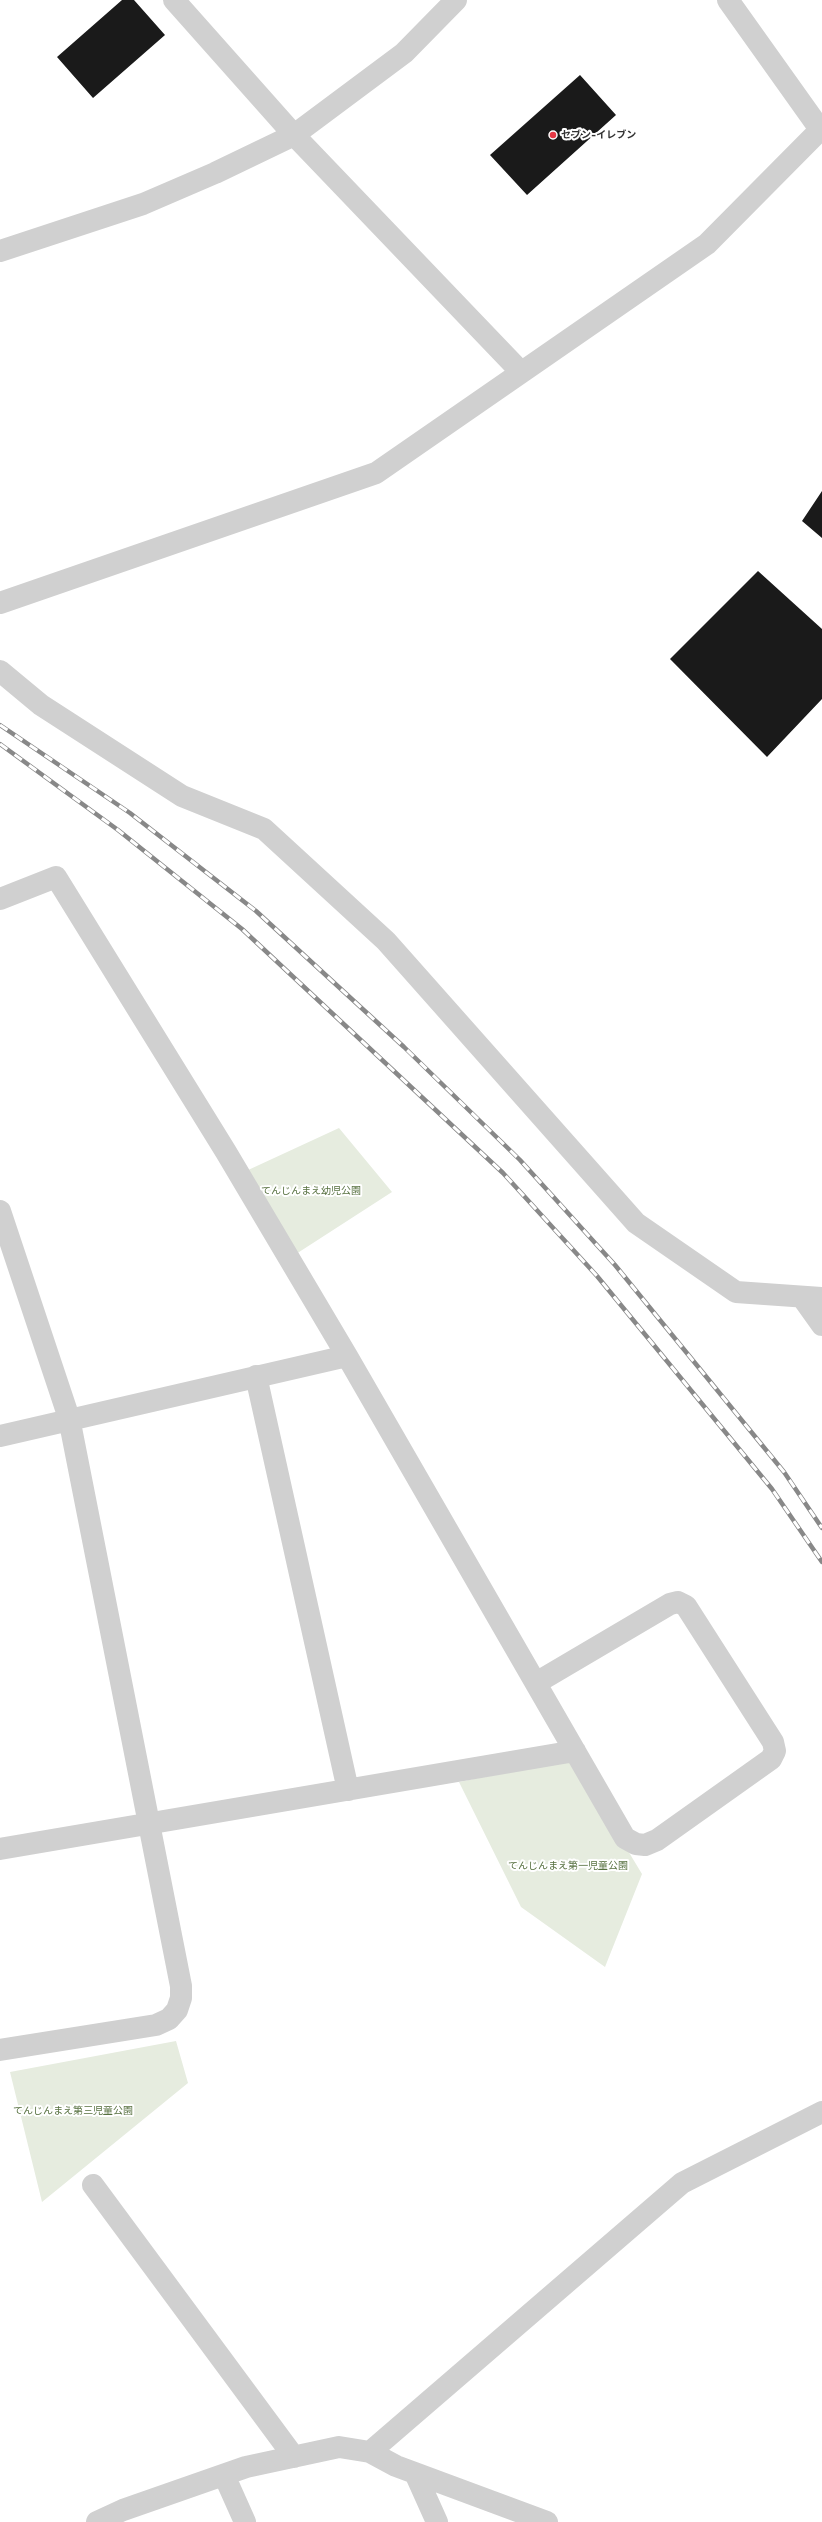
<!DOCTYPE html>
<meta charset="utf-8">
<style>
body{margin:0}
canvas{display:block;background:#fff}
</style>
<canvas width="822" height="2522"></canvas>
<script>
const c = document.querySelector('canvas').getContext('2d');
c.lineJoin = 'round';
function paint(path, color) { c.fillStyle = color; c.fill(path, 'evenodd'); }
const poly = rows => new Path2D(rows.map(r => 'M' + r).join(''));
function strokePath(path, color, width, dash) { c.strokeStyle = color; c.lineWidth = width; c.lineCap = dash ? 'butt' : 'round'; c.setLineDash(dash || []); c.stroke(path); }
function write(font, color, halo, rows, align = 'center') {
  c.font = font + ' "Work Sans","Noto Sans JP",sans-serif'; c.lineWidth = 4; c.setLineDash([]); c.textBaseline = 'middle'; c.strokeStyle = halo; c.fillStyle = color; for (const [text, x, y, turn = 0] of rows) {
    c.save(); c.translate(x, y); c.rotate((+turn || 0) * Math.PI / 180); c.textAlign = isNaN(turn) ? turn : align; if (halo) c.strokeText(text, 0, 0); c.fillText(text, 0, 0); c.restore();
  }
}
const green = poly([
 [339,1128,392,1192,296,1254,246,1171],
 [572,1758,642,1874,605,1967,521,1907,459,1782],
 [176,2041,188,2083,42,2202,10,2072]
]);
const building = poly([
 [122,0,134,0,165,35,93,98,57,57],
 [580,75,616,115,527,195,490,155],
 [822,491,822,538,802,521],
 [758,571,822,629,822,699,767,757,670,659]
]);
const minor = poly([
 [174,0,294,135,521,372],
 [728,0,822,132],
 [0,251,143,204,215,173,294,135,404,53,456,0],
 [0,603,376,473,707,244,822,128],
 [0,671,41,705,182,796,264,829,386,941,636,1223,736,1292,822,1298],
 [0,899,56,877,226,1152,347,1356,625,1838,636,1844,645,1845,657,1840,771,1759,775,1751,773,1742,686,1606,678,1602,670,1604,536,1683],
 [0,1211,69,1418,181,1986,181,1998,177,2010,169,2019,156,2025,0,2050],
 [802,1297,822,1325],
 [256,1376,348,1790],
 [0,1436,347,1356],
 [0,1849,575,1751],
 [93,2185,294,2457],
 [370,2452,682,2183,822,2112],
 [415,2473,437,2522],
 [224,2475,245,2522],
 [97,2522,123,2510,246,2467,339,2447,370,2452,396,2466,547,2522]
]);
const rail = poly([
 [0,725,130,813,256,911,404,1047,520,1160,615,1265,784,1472,822,1528],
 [0,744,118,830,242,929,503,1173,597,1276,772,1489,822,1562]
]);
const markers = [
 [553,135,4,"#e63946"]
];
const poiNames = [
 ["セブン-イレブン",561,135]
];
const parkNames = [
 ["てんじんまえ幼児公園",311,1191],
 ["てんじんまえ第一児童公園",568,1866],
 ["てんじんまえ第三児童公園",73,2111]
];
paint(green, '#e6ecdf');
paint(building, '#1a1a1a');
strokePath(minor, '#d0d0d0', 22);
strokePath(rail, '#888', 4.5);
strokePath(rail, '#fff', 3, [9]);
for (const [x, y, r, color] of markers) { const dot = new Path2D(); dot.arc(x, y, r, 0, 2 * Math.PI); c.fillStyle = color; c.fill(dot); strokePath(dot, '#fff', 1.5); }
write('bold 10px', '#333', '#fff', poiNames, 'left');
write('10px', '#56703f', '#fff', parkNames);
</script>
